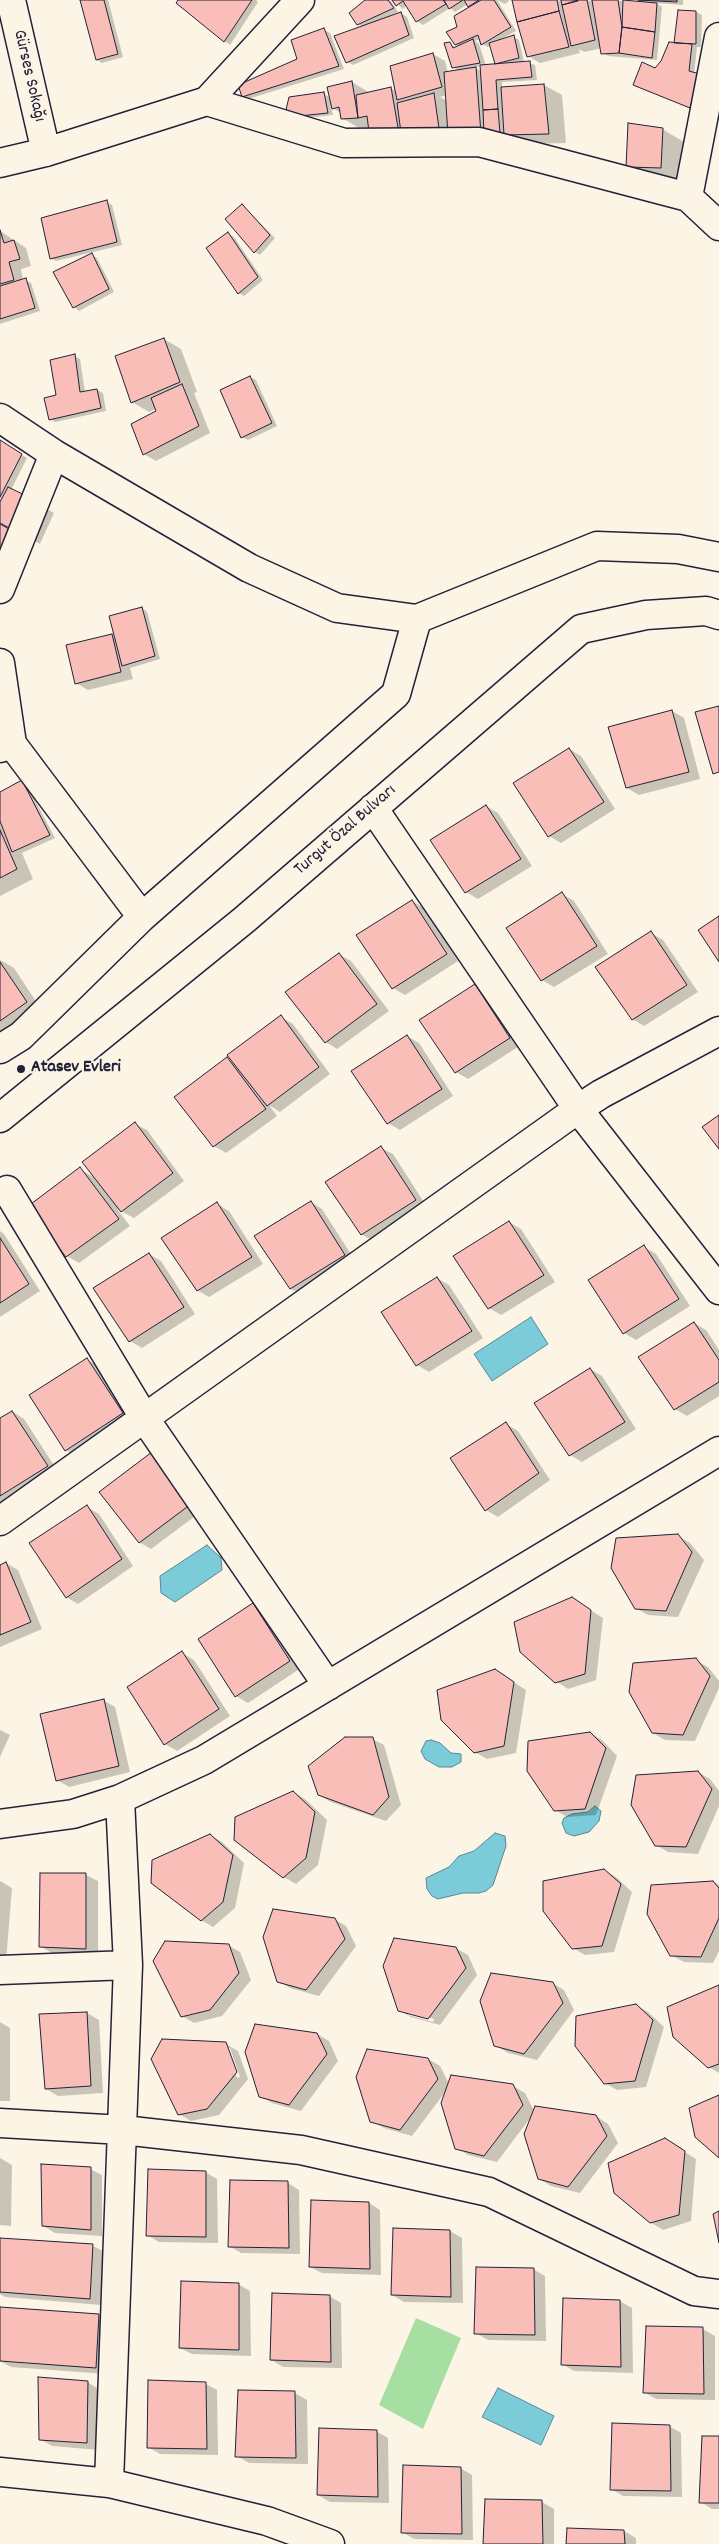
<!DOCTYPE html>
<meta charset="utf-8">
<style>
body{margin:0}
canvas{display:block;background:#fcf5e5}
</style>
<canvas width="719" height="2544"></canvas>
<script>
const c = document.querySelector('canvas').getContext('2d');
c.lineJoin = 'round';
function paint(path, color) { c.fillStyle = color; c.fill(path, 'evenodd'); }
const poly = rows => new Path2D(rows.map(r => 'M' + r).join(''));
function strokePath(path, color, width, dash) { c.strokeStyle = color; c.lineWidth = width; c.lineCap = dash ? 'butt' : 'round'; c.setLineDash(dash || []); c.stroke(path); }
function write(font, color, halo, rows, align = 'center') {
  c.font = font + ' Dekko,sans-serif'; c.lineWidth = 4.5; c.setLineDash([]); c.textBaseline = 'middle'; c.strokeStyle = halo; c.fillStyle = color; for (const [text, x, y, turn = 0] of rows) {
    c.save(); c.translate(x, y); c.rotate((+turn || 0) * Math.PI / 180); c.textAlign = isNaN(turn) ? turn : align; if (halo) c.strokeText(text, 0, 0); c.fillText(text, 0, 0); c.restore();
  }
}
const green = poly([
 [416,2318,461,2338,423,2429,379,2405]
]);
const water = poly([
 [531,1317,548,1344,492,1381,474,1354,531,1317],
 [207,1545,221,1558,222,1570,175,1602,161,1593,160,1576,207,1545],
 [431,1740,440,1743,451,1753,461,1754,461,1762,452,1767,439,1767,425,1759,421,1751,426,1741,431,1740],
 [595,1806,601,1811,599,1821,589,1832,574,1836,566,1833,562,1823,564,1818,572,1814,588,1812,595,1806],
 [495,1833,505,1836,506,1846,493,1885,486,1891,479,1893,463,1893,438,1899,432,1896,427,1889,426,1878,449,1867,459,1856,474,1851,495,1833],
 [498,2388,554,2416,541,2445,482,2417,498,2388]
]);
const shadow = poly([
 [82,0,108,0,123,57,102,63,97,60],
 [179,0,256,0,258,2,230,45,177,3],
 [367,0,390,0,398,12,391,15,392,17,401,13,407,17,414,38,353,65,347,62,363,27,358,24],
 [393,0,510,0,505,4,497,0,516,31,501,39,514,37,519,40,524,62,535,65,537,80,502,82,502,88,544,85,562,95,566,143,523,144,505,134,364,131,342,118,341,113,331,107,333,115,297,119,324,94,331,98,352,82,370,93,391,88,397,92,433,54,445,61,448,73,460,71,453,67,449,43,456,48,460,47,456,44,459,27,470,8,468,4,455,12,450,8,423,25,417,21,407,5,403,9],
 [480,39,482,44,488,47,491,45,496,65,486,66,479,44,475,41],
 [481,66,482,72,474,67],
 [447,95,447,101,440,97],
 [513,0,637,1,683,0,683,5,655,3,662,7,657,60,608,56,603,53,602,48,584,52,579,49,580,53,540,63,528,56],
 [696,12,702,15,701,47,697,47,694,74,695,110,640,87,676,44],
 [324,30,330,33,344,69,248,99,243,96,298,60],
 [662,129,684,142,682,180,649,179,627,167],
 [106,202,112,205,122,245,56,261,51,258],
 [242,205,275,238,260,255,255,252],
 [0,231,26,248,31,266,21,269,23,280,31,283,40,311,0,324],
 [228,234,234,237,263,280,244,296,239,293],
 [92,255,97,258,114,292,79,311,74,307],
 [164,339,181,349,197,392,194,393,210,433,156,461,144,454,162,409,161,407,149,412,132,402],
 [74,356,80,359,85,392,97,390,103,393,106,411,55,422,50,419],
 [250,377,256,380,277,426,248,440,242,437],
 [0,441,27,458,11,490,54,513,40,544,0,522],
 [142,608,147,612,160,659,130,668,133,679,88,690,76,683,112,635,116,637],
 [672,711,684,718,700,779,639,795,627,788],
 [569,749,581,756,615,809,561,843,549,836],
 [22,782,27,785,55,838,22,853,33,879,0,896,0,794],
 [486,806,498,813,532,866,478,899,466,892],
 [562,894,574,901,608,954,554,987,542,980],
 [412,901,424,908,458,961,405,995,393,988],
 [651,933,663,940,698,992,644,1026,632,1019],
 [339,954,351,961,389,1011,337,1049,326,1042],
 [0,960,14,968,43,1012,0,1042],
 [475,986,487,992,521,1045,468,1079,456,1072],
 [281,1017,293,1024,330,1074,280,1112,269,1105,277,1116,226,1153,214,1146,176,1097,227,1059,236,1064],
 [407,1036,419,1043,453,1096,400,1130,388,1123],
 [135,1124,147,1130,184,1181,134,1218,117,1209,130,1226,79,1263,67,1256,29,1207,80,1169,95,1178],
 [381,1148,393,1154,427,1207,373,1241,361,1234],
 [311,1202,322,1209,356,1262,303,1295,291,1289,256,1236],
 [217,1204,229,1211,263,1264,209,1297,197,1290],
 [509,1222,521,1229,555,1282,501,1315,489,1308,454,1257],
 [0,1231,4,1234,40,1291,0,1317],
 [644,1247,656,1254,690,1306,636,1340,624,1333],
 [149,1254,161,1261,195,1314,142,1348,130,1341],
 [437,1278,449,1285,483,1338,429,1372,417,1365],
 [694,1323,706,1330,719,1350,719,1396,687,1416,675,1409],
 [87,1360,99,1366,134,1420,78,1457,66,1450],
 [590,1369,602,1376,636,1429,582,1462,570,1455,535,1403],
 [13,1412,24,1419,59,1473,0,1507,0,1420],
 [506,1424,518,1431,550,1480,498,1517,486,1510,452,1458],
 [164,1461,202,1511,151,1549,139,1542],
 [87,1507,99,1514,133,1566,78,1604,66,1597],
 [678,1536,690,1543,704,1560,678,1617,648,1615,635,1608],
 [6,1563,18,1570,42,1629,0,1647,0,1566],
 [253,1605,264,1611,301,1668,248,1703,236,1696],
 [584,1606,603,1618,596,1680,568,1689,556,1681],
 [182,1653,194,1660,230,1716,177,1751,165,1744,129,1688],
 [695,1660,708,1667,719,1681,719,1688,695,1741,665,1740,653,1733],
 [507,1678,526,1690,516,1753,487,1759,475,1752],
 [103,1700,115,1707,130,1772,69,1787,57,1780],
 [0,1730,10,1735,0,1757],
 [590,1733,602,1740,617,1756,596,1815,567,1817,555,1810],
 [372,1739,384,1745,401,1805,386,1821,331,1802,319,1795],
 [698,1772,710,1779,719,1791,719,1806,698,1854,668,1852,656,1845],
 [293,1792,305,1799,327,1820,318,1865,296,1884,284,1877],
 [210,1835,222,1842,244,1863,235,1908,213,1927,201,1920],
 [604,1870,616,1877,632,1892,614,1952,585,1955,573,1948],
 [86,1875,98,1881,98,1955,52,1953,40,1946],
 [0,1881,12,1888,6,1961,0,1961],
 [713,1882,719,1885,719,1951,713,1963,684,1962,671,1955],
 [334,1919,346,1926,356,1946,319,1996,290,1988,278,1981],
 [228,1945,240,1952,251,1980,222,2016,194,2023,182,2016],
 [455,1948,468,1955,477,1975,440,2025,411,2017,399,2010],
 [408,2012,434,2019,433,2022,408,2015],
 [552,1983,564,1990,574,2010,537,2060,508,2053,495,2045],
 [719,1986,719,2073,709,2067],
 [636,2005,648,2012,664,2027,646,2087,617,2090,605,2083],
 [87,2013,99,2020,103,2093,58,2096,46,2089],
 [0,2022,10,2028,10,2101,0,2101],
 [317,2034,329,2041,338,2061,301,2111,272,2103,260,2096],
 [226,2044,238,2051,248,2079,219,2115,191,2121,179,2114],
 [227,2048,230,2048,240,2077,237,2078],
 [428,2059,440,2066,449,2084,513,2086,525,2093,534,2111,596,2116,608,2124,618,2143,580,2193,551,2186,539,2179,531,2117,497,2162,468,2155,456,2148,446,2091,412,2136,384,2128,371,2121],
 [677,2147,696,2159,691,2221,663,2230,650,2222],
 [0,2158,12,2165,11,2226,0,2225],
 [90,2169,102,2175,102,2236,55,2233,43,2226],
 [205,2172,217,2179,218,2243,159,2242,147,2235],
 [288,2183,299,2190,300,2254,241,2253,229,2246],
 [369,2203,380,2210,381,2275,322,2273,310,2267],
 [394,2229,450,2231,462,2238,463,2303,404,2302,392,2295],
 [0,2240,93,2246,105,2252,101,2305,5,2297,0,2294],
 [533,2269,545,2276,546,2341,488,2340,476,2333],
 [238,2284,250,2291,251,2356,192,2354,180,2348],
 [329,2296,341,2303,342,2368,283,2367,271,2360],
 [620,2301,632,2308,633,2373,574,2371,562,2364],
 [98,2315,110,2322,107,2374,11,2367,0,2361,0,2341],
 [703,2329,715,2336,715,2400,656,2399,644,2392],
 [87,2382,99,2389,99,2450,52,2446,40,2439],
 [206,2384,217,2390,218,2455,160,2454,148,2447],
 [295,2393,307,2400,308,2464,249,2463,237,2456],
 [669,2426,681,2433,682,2497,623,2496,611,2489],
 [376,2431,388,2438,389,2503,330,2502,318,2495],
 [719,2437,719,2509,712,2509,701,2502],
 [460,2468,472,2475,473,2540,414,2539,402,2532],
 [486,2500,542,2502,554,2509,554,2544,484,2544],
 [624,2531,636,2538,636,2544,567,2544]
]);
const building = poly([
 [80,0,104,0,118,54,96,60,80,0],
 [178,0,252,0,224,42,176,3,178,0],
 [365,0,388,0,394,8,357,25,349,13,365,0],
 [392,0,443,0,446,4,416,22,403,1,396,6,392,0],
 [444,0,463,0,449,9,444,0],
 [464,0,479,0,468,7,464,0],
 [481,0,494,0,511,27,481,45,478,35,455,45,446,32,457,27,454,16,481,0],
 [512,0,557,0,559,11,517,22,512,0],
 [561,0,578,0,578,1,562,5,561,0],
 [578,0,587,0,595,40,571,46,562,5,578,0],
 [592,0,618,0,622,27,619,53,601,54,592,0],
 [623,0,657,3,655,32,622,27,623,0],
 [638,0,677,0,677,2,638,0],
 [678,10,696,11,696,44,674,43,678,10],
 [559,11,569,47,527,57,517,22,559,11],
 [401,12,409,35,346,63,334,36,401,12],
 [622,27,655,32,652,58,619,53,622,27],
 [324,28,339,66,242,97,238,85,297,59,291,40,324,28],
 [514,35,519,58,495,64,489,43,514,35],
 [473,39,480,63,452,68,444,43,450,42,453,48,473,39],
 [669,42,692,44,689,71,700,74,690,108,633,85,642,62,655,68,661,61,669,42],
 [433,53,442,87,397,100,390,66,433,53],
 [530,61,532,77,496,80,498,109,483,110,480,65,530,61],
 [476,67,481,134,448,136,444,72,476,67],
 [352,81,358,118,341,119,339,107,332,109,327,87,352,81],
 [544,84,549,134,504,135,501,87,544,84],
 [391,87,399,133,369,132,367,116,358,118,356,95,391,87],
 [324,92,328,113,290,117,285,114,289,97,324,92],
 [434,93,440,135,402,140,397,103,434,93],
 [498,109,500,133,484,134,483,110,498,109],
 [628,123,663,128,661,168,626,167,628,123],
 [107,200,117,242,50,259,41,218,107,200],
 [242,204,270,235,254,253,225,219,242,204],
 [0,230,4,243,14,240,20,259,9,262,14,280,0,284,0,230],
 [228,232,258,277,238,294,206,248,228,232],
 [92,253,109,289,73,308,53,272,92,253],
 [26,278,35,308,0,319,0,286,26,278],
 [164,338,180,382,131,403,115,356,164,338],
 [75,354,80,392,97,389,101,408,49,420,44,398,56,395,50,360,75,354],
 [250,376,272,423,241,438,220,390,250,376],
 [182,384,199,426,143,455,131,424,156,411,151,398,182,384],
 [0,440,22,454,0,497,0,440],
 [8,487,33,499,17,532,0,523,0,502,8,487],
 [0,524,18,534,0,558,0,524],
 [142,607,155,656,122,666,109,616,142,607],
 [112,634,121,672,75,684,66,645,112,634],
 [719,706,719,772,713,774,695,712,719,706],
 [672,710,689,772,626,788,608,727,672,710],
 [569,748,604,802,548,837,513,783,569,748],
 [22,780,50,835,12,852,0,821,0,792,22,780],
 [486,805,521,859,465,893,430,840,486,805],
 [0,830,17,869,0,878,0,830],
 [562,892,597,946,541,981,506,928,562,892],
 [412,900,447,954,392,989,356,935,412,900],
 [719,916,719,962,698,930,719,916],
 [651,931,687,985,632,1020,595,967,651,931],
 [339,953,377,1004,325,1043,285,992,339,953],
 [0,962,27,1002,0,1021,0,962],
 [475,984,510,1038,455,1073,419,1020,475,984],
 [281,1015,319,1067,267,1106,227,1055,281,1015],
 [407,1035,442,1089,387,1124,351,1071,407,1035],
 [227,1057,266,1109,213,1147,174,1097,227,1057],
 [719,1115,719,1149,702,1127,719,1115],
 [135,1122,173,1173,121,1212,82,1162,135,1122],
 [381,1146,416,1200,361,1235,325,1182,381,1146],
 [80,1167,119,1219,66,1257,27,1207,80,1167],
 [311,1201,345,1255,290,1289,254,1236,311,1201],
 [217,1202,252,1257,197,1291,161,1238,217,1202],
 [509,1221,544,1275,488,1309,453,1256,509,1221],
 [0,1238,29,1284,0,1303,0,1238],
 [644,1245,679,1299,623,1334,588,1280,644,1245],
 [149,1253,184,1307,129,1342,93,1288,149,1253],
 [437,1277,472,1331,416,1366,381,1312,437,1277],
 [694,1322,719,1360,719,1382,674,1410,638,1357,694,1322],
 [87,1358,123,1413,65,1451,29,1395,87,1358],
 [590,1368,625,1422,569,1456,534,1403,590,1368],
 [12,1411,48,1466,0,1496,0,1418,12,1411],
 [506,1422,539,1473,485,1511,450,1458,506,1422],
 [152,1452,191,1504,139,1543,99,1492,152,1452],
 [87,1505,122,1559,66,1598,29,1543,87,1505],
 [678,1534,692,1552,666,1611,635,1609,611,1568,616,1538,678,1534],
 [6,1562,31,1622,0,1635,0,1565,6,1562],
 [572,1597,591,1610,585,1674,555,1683,520,1652,514,1622,572,1597],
 [253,1603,290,1661,235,1697,198,1639,253,1603],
 [182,1651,219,1709,164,1745,127,1687,182,1651],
 [696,1658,710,1676,683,1735,652,1733,629,1692,633,1663,696,1658],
 [495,1669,514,1682,504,1746,474,1753,441,1720,437,1690,495,1669],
 [104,1699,119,1766,56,1781,40,1714,104,1699],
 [590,1732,606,1748,585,1809,554,1811,527,1771,528,1741,590,1732],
 [345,1737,373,1737,389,1797,373,1815,318,1795,308,1766,345,1737],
 [698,1771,712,1789,686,1847,655,1846,631,1805,636,1775,698,1771],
 [293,1791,315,1812,306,1858,283,1878,234,1840,235,1817,293,1791],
 [210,1834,233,1855,223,1902,201,1921,151,1883,152,1860,210,1834],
 [604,1869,621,1884,602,1946,572,1949,543,1911,543,1881,604,1869],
 [40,1873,86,1873,86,1949,39,1947,40,1873],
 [713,1881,719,1888,719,1918,701,1957,670,1956,647,1914,651,1885,713,1881],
 [273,1909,335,1918,345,1939,306,1990,277,1982,263,1937,273,1909],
 [394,1938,456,1947,466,1968,428,2019,398,2011,383,1966,394,1938],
 [165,1941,229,1944,239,1973,210,2010,181,2017,153,1961,165,1941],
 [491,1973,553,1982,563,2003,524,2054,494,2046,480,2001,491,1973],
 [719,1985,719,2064,708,2068,673,2037,667,2007,719,1985],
 [636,2004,653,2020,635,2081,604,2084,575,2046,576,2016,636,2004],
 [87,2012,91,2086,45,2089,39,2014,87,2012],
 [255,2024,317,2033,327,2054,289,2105,259,2097,245,2052,255,2024],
 [162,2039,226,2042,237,2072,207,2109,178,2115,151,2059,162,2039],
 [367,2049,428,2058,438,2079,400,2130,370,2122,356,2077,367,2049],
 [451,2075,513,2084,523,2105,484,2156,455,2149,441,2103,451,2075],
 [719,2095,719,2158,695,2137,689,2108,719,2095],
 [535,2106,596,2115,607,2136,568,2187,538,2179,524,2134,535,2106],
 [665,2138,685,2151,679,2215,650,2223,614,2193,608,2163,665,2138],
 [41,2164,91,2167,91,2230,42,2226,41,2164],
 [148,2169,206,2171,206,2237,146,2236,148,2169],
 [230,2180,288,2181,289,2248,228,2247,230,2180],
 [311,2200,369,2202,370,2269,309,2267,311,2200],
 [719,2211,719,2243,713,2214,719,2211],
 [393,2228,450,2230,451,2297,391,2295,393,2228],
 [0,2238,93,2244,90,2299,0,2292,0,2238],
 [476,2267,534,2268,535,2335,474,2334,476,2267],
 [181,2281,239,2283,239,2350,179,2348,181,2281],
 [272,2293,330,2295,331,2362,270,2360,272,2293],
 [563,2298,620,2300,621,2367,561,2365,563,2298],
 [0,2307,99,2314,96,2368,0,2361,0,2307],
 [646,2326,703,2327,704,2394,643,2393,646,2326],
 [38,2377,88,2381,87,2443,39,2440,38,2377],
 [148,2380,206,2382,207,2449,147,2448,148,2380],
 [238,2390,295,2391,296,2458,235,2457,238,2390],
 [612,2423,670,2425,671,2491,610,2490,612,2423],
 [319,2428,377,2430,378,2497,317,2495,319,2428],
 [702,2436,719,2436,719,2503,699,2503,702,2436],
 [403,2465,461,2467,462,2534,401,2533,403,2465],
 [485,2499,542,2500,543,2544,483,2544,485,2499],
 [567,2528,624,2530,625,2544,566,2544,567,2528]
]);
const minor = poly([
 [11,0,46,152],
 [207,101,344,143,479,142,688,197,719,37],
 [0,163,46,152,207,101,300,0],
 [688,197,719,226],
 [0,418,54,454,249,568,337,608,417,619,597,546,678,549,719,557],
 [0,589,54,454],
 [0,663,12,744,0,748],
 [12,744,142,917,396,694,417,619],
 [373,808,578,1109,719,1290],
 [0,1049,21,1036,142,917],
 [0,1118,244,920,581,629,646,615,706,611,719,615],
 [7,1190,145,1419,328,1686],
 [0,1521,578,1109,601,1094,719,1031],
 [0,1824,73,1814,120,1799,204,1760,719,1451],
 [0,1970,128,1965],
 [0,2123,123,2130,301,2150,489,2192,694,2291,719,2294],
 [0,2472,109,2483,267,2521,330,2544],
 [109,2483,128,1965,120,1799]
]);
const markers = [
 [21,1069,5,"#22223b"]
];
const streetNames = [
 ["Gürses Sokağı",28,76,77],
 ["Turgut Özal Bulvarı",346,831,-41]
];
const poiNames = [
 ["Atasev Evleri",31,1069]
];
paint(green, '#a7dea1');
paint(water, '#7ccbd8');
strokePath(water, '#588799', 1);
paint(shadow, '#0003');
paint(building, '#fabeb9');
strokePath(building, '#22223b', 1);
strokePath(minor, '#22223b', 31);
strokePath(minor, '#fcf5e5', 28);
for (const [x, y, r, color] of markers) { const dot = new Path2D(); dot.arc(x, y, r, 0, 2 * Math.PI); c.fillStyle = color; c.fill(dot); strokePath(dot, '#fcf5e5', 2); }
write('18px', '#22223b', '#fcf5e5', streetNames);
write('bold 18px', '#22223b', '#fcf5e5', poiNames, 'left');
</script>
